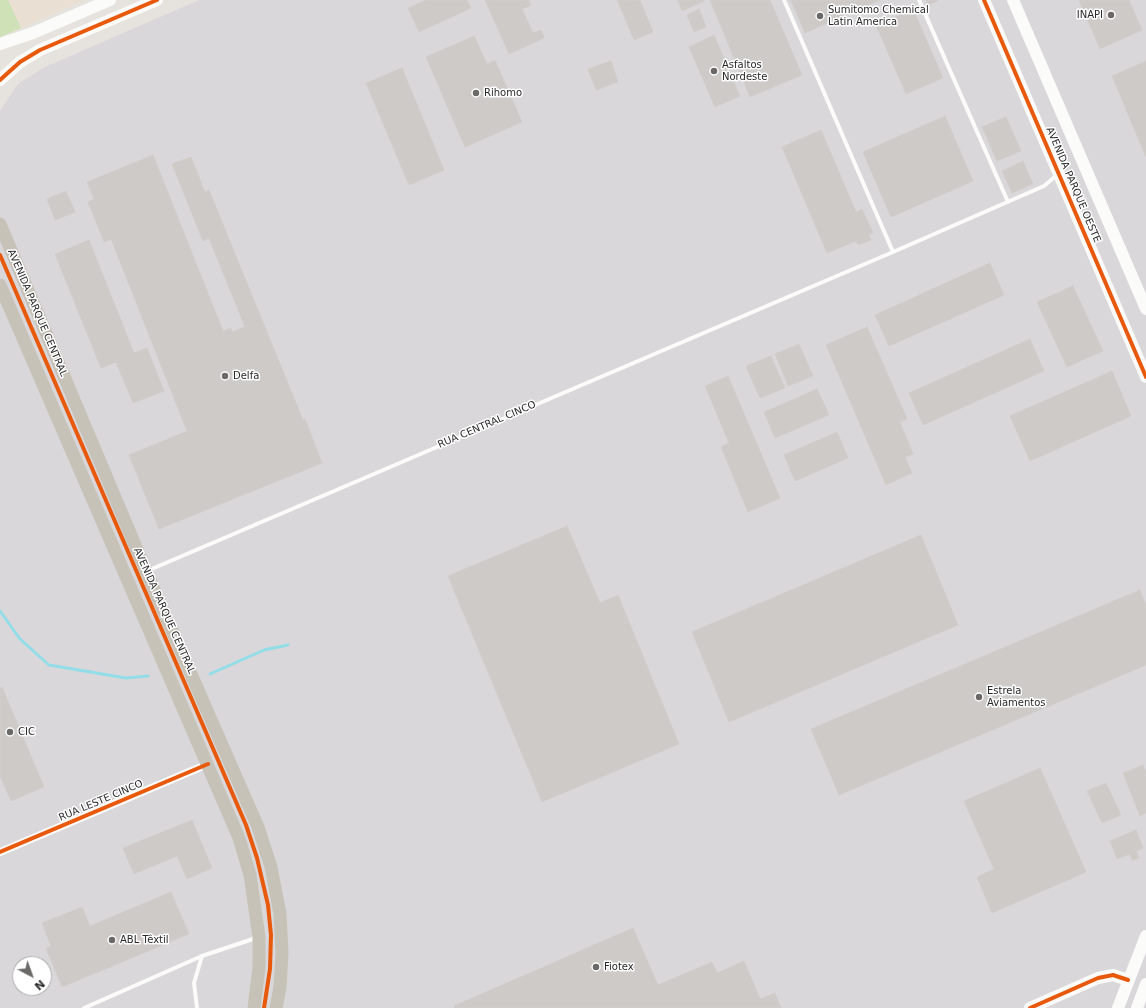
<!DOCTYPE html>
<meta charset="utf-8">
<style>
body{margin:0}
#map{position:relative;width:1146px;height:1008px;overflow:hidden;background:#e6e2de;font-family:"DejaVu Sans",sans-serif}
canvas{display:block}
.north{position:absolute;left:12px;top:956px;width:40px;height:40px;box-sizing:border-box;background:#fff;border:1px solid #a9a9a9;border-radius:50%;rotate:139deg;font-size:11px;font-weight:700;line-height:16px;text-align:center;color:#282828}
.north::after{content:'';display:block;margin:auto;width:14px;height:18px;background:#6a6968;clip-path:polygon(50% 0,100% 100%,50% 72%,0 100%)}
</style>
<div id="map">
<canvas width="1146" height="1008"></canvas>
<div class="north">N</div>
</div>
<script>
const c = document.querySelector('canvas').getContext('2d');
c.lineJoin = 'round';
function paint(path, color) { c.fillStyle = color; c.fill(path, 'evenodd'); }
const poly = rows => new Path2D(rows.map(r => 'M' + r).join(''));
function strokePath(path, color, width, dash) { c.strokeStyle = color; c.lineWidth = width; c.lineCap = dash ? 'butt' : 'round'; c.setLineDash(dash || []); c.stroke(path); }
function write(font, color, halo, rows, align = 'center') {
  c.font = font + ' "DejaVu Sans",sans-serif'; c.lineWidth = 3; c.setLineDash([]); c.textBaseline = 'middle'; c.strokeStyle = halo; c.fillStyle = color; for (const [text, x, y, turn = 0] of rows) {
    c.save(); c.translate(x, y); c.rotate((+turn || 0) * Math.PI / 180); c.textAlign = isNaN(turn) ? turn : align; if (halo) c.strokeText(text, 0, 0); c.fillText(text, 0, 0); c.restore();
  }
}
const industrial = poly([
 [199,0,1146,0,1146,1008,0,1008,0,111,18,84,43,68],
 [20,964,44,964,44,988,20,988]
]);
const education = poly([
 [8,0,85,0,21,28]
]);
const green = poly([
 [0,0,8,0,21,28,0,37]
]);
const stream = poly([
 [0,611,20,639,49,665,126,678,148,676],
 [210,674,264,650,288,645]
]);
const building = poly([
 [426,0,467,0,471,8,419,32,408,8,426,0],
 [485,0,529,0,531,5,522,9,533,33,541,30,544,38,509,54,485,0],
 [617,0,640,0,653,32,634,40,617,0],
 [678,0,703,0,704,1,682,11,678,0],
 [710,0,770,0,802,75,750,97,710,0],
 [791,0,880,0,805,33,791,0],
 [926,0,939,0,928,5,926,0],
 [1079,0,1129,0,1142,30,1100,49,1079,0],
 [699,9,706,27,694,32,687,15,699,9],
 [913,9,943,78,906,94,876,25,913,9],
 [714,35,740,96,715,107,689,47,714,35],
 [474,36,487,64,495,60,522,122,465,147,426,57,474,36],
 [611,61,618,82,596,90,588,69,611,61],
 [1146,61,1146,157,1112,76,1146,61],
 [402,68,444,170,409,185,366,83,402,68],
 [945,116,973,181,891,217,863,152,945,116],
 [1006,117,1021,151,997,161,982,127,1006,117],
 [821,130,856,212,862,209,873,233,869,235,871,240,858,245,856,241,827,253,782,147,821,130],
 [153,155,223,331,231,328,232,332,245,327,209,238,203,241,172,164,191,157,205,192,209,190,303,420,305,419,322,463,159,529,129,455,187,431,111,239,104,242,88,202,94,199,87,182,153,155],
 [1023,161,1033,184,1012,193,1002,171,1023,161],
 [66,191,75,212,55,220,47,199,66,191],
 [89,240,134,353,147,348,164,391,133,403,116,362,101,368,55,254,89,240],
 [990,263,1004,295,889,346,875,315,990,263],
 [1073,286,1103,351,1067,367,1037,302,1073,286],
 [867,327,907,419,900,422,913,454,905,457,912,473,886,485,826,345,867,327],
 [1030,339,1044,371,923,425,909,393,1030,339],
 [799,344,813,376,788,386,775,354,799,344],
 [771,356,785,388,760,398,746,366,771,356],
 [1112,371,1131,416,1030,461,1010,416,1112,371],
 [728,376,780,498,748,512,721,447,729,443,705,386,728,376],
 [817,389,829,415,775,438,764,412,817,389],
 [837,432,848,458,795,481,784,455,837,432],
 [567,526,600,603,618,595,679,744,542,802,448,576,567,526],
 [921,535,958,625,729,722,692,632,921,535],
 [1140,590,1146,605,1146,665,839,795,811,729,1140,590],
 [2,687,44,787,11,801,0,776,0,688,2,687],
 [1143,765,1146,772,1146,813,1140,816,1123,773,1143,765],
 [1040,768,1086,872,992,913,977,877,994,869,964,801,1040,768],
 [1106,783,1121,815,1102,823,1087,791,1106,783],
 [192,820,212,868,187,879,177,856,134,874,123,848,192,820],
 [1136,830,1143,848,1136,851,1139,858,1132,860,1130,854,1117,859,1110,841,1136,830],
 [171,892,189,934,62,987,46,948,51,946,42,923,82,907,90,926,171,892],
 [633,928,658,985,712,962,717,973,744,961,760,999,775,993,781,1008,455,1008,454,1006,633,928]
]);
const lane = poly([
 [784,0,893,252],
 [919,0,1008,202],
 [147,571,893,252,1044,186,1057,175],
 [84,1008,202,956,256,938],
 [197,1008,194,983,202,956]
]);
const street = poly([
 [0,852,208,764]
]);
const secondary = poly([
 [984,0,1146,377],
 [1013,0,1146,309],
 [0,44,33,33,110,0],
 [0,80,20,62,40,50,157,0],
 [1030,1008,1098,978,1113,975,1128,980],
 [1118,1008,1146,936],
 [1137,1008,1146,984]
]);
const primary = poly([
 [0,224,146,571,258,827,271,867,280,914,282,953,280,987,276,1008],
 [0,285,239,838,250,875,259,937,259,967,254,1008]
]);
const cycleway = poly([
 [984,0,1146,377],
 [0,80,20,62,40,50,157,0],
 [0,255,246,825,257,858,268,905,271,935,270,969,264,1008],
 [0,852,208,764],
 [1030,1008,1098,978,1113,975,1128,980]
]);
const markers = [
 [1111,15,4,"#6a6968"],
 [820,16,4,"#6a6968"],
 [714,71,4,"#6a6968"],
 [476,93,4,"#6a6968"],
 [225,376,4,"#6a6968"],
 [979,697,4,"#6a6968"],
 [10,732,4,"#6a6968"],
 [112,940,4,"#6a6968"],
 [596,967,4,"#6a6968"]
];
const poiNames = [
 ["Sumitomo Chemical",828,10],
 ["Latin America",828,22],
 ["INAPI",1103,15,"right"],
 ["Asfaltos",722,65],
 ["Nordeste",722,77],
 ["Rihomo",484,93],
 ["Delfa",233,376],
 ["Estrela",987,691],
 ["Aviamentos",987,703],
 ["CIC",18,732],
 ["ABL Têxtil",120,940],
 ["Fiotex",604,967]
];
const streetNames = [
 ["AVENIDA PARQUE OESTE",1073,185,67],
 ["AVENIDA PARQUE CENTRAL",37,313,67],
 ["RUA CENTRAL CINCO",487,425,-23],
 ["AVENIDA PARQUE CENTRAL",164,611,66],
 ["RUA LESTE CINCO",101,801,-23]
];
paint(industrial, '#d9d7da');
paint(education, '#e9dfd2');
paint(green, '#cee1b7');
strokePath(stream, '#92dde7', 3);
paint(building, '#cecac8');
strokePath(building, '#d1ceca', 1);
strokePath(lane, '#fbfbfa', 4);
strokePath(street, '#fbfbfa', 8);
strokePath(secondary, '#fbfbfa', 12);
strokePath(primary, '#c7c2b8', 13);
strokePath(cycleway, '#e8590c', 4);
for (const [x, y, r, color] of markers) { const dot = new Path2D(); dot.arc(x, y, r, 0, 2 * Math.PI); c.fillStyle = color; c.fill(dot); strokePath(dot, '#fff', 1.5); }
write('10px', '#282828', '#fff', poiNames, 'left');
write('10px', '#282828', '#fff', streetNames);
</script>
